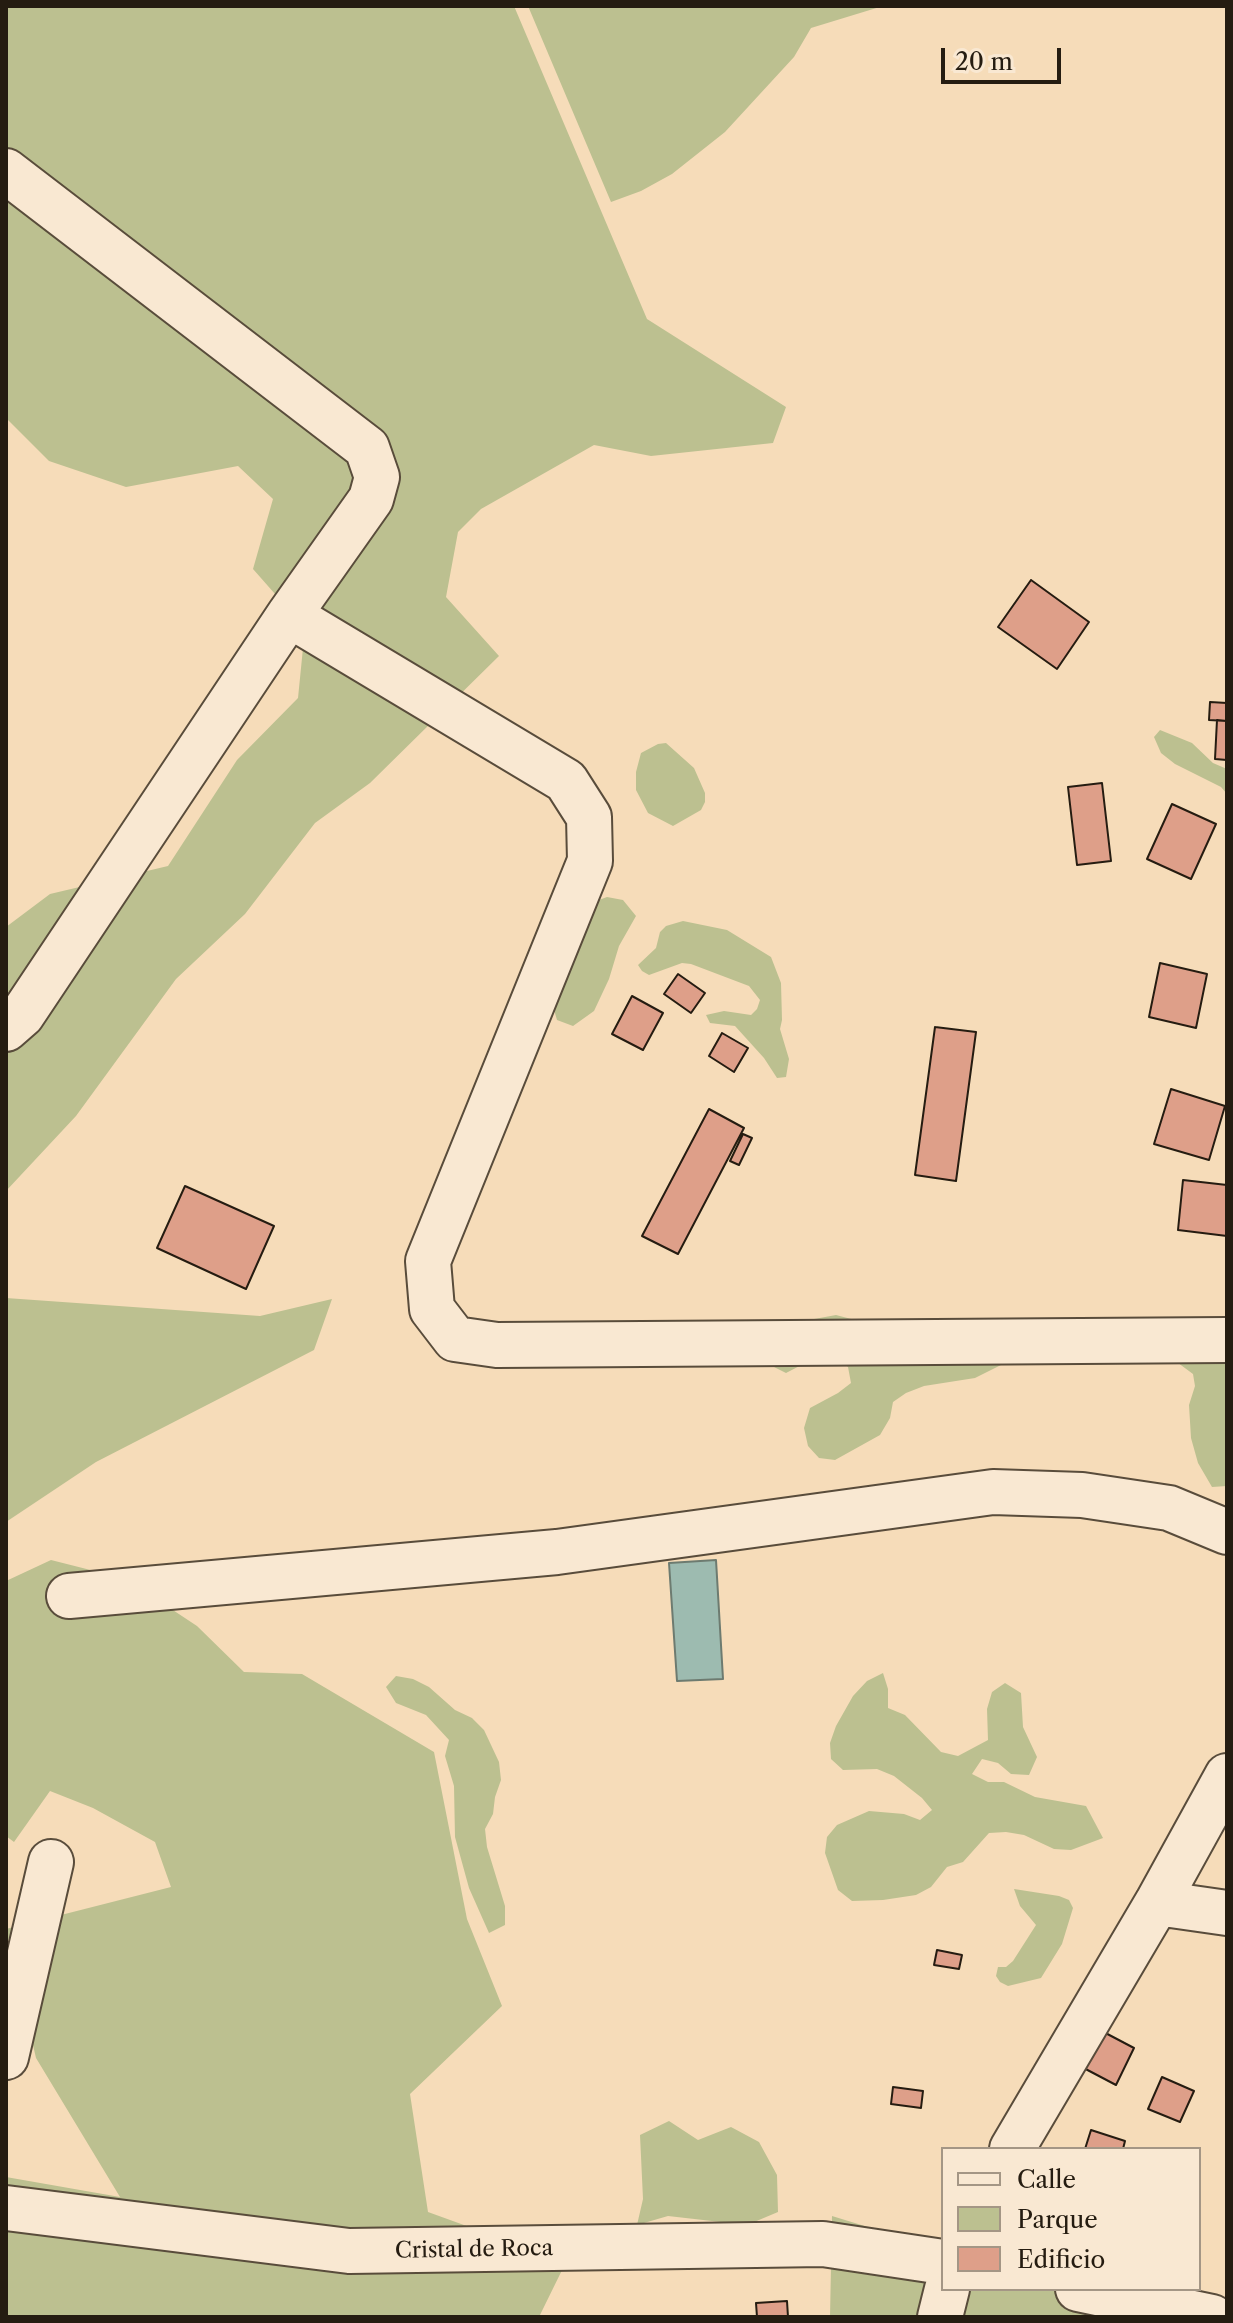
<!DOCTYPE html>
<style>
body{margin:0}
#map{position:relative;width:1233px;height:2323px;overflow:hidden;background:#f6dcb9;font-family:"Libre Caslon Text",serif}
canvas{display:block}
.frame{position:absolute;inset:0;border:8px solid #251c11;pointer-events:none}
.legend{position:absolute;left:941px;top:2147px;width:260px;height:144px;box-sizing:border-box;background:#f9e8d2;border:2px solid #a49685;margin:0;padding:10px 14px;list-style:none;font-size:24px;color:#251c11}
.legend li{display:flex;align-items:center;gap:16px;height:40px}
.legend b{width:40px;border:2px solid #a49685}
.scale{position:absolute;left:941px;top:48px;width:120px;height:36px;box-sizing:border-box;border:4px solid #251c11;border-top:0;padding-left:10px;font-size:24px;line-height:28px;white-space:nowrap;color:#251c11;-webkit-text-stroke:6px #f9e8d2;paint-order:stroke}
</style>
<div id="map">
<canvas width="1233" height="2323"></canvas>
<div class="frame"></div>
<ul class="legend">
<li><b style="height:10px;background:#f9e8d2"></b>Calle</li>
<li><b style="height:22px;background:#bcc090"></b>Parque</li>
<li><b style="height:22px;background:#de9f89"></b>Edificio</li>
</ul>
<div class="scale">20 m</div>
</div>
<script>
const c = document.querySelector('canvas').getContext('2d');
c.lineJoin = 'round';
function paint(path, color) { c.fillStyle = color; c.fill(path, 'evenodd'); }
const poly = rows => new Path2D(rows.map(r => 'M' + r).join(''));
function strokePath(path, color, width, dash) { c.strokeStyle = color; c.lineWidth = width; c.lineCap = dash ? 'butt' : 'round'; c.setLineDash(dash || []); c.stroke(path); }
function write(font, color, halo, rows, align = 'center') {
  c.font = font + ' "Libre Caslon Text",serif'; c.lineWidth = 7; c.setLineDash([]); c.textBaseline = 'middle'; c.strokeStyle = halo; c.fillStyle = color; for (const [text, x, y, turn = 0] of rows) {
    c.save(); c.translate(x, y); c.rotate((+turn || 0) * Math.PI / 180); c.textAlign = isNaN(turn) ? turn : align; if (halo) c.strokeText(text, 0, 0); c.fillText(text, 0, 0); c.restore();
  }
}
const green = poly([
 [6,6,514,6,647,319,786,407,773,443,651,456,594,445,481,509,458,532,446,597,499,656,370,783,315,823,245,914,176,979,76,1116,6,1191,6,927,50,894,168,866,237,760,298,698,305,628,253,569,273,499,238,466,126,487,49,461,6,418],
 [528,6,883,6,811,28,794,57,725,132,672,174,641,191,611,202],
 [1160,730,1192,743,1213,763,1227,769,1227,794,1221,787,1175,764,1161,753,1154,737],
 [666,743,694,768,705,793,705,802,701,810,673,826,648,813,636,790,636,772,641,753,658,744],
 [607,897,623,900,636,916,619,946,609,979,594,1011,573,1026,557,1020,552,1003,591,903],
 [683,921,727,930,771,957,781,983,782,1020,780,1029,789,1059,786,1077,777,1078,764,1058,735,1026,710,1023,706,1015,724,1011,751,1015,757,1009,760,1000,749,986,691,964,682,963,649,975,642,971,638,965,656,948,660,932,666,926],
 [6,1298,260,1316,332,1299,314,1350,96,1462,6,1522],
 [836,1315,855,1320,865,1333,1007,1362,975,1378,924,1386,906,1393,893,1402,890,1418,880,1435,835,1460,819,1458,808,1446,804,1428,810,1408,838,1393,851,1383,848,1367,835,1356,815,1358,786,1373,772,1366,764,1347,787,1324],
 [1227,1346,1227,1415,1225,1424,1227,1486,1212,1487,1198,1463,1191,1438,1189,1405,1195,1386,1193,1374,1166,1354],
 [51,1560,126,1579,197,1626,244,1672,302,1674,434,1752,467,1919,502,2006,410,2094,428,2212,566,2262,539,2317,6,2317,6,2177,120,2197,36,2058,6,1929,171,1887,155,1842,93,1808,50,1791,14,1842,6,1836,6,1581],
 [883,1673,888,1689,888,1708,905,1715,941,1752,958,1756,988,1740,987,1709,992,1692,1005,1683,1021,1693,1023,1727,1037,1757,1029,1775,1011,1774,998,1763,982,1759,972,1774,988,1782,1004,1782,1035,1797,1086,1806,1103,1838,1071,1850,1054,1849,1024,1835,1006,1832,989,1833,963,1862,947,1867,931,1887,916,1895,883,1900,852,1901,838,1890,825,1853,827,1837,837,1825,869,1811,904,1814,920,1820,932,1810,922,1798,894,1776,877,1769,843,1770,831,1759,830,1743,836,1726,853,1696,867,1681],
 [396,1676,413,1679,429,1687,455,1710,472,1718,484,1730,499,1762,501,1780,495,1797,493,1814,485,1829,487,1847,505,1906,505,1925,489,1933,469,1888,455,1837,454,1786,445,1756,449,1740,426,1715,396,1703,386,1687],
 [1014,1889,1059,1896,1069,1900,1073,1908,1062,1944,1041,1978,1008,1986,1000,1982,996,1976,998,1967,1006,1967,1013,1961,1036,1925,1020,1906],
 [669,2121,698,2140,731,2127,759,2142,777,2175,778,2212,747,2225,668,2216,637,2225,643,2199,640,2135],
 [832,2216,943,2250,943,2289,1072,2289,1165,2317,830,2317]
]);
const water = poly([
 [716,1560,723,1679,677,1681,669,1563,716,1560]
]);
const building = poly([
 [1031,580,1089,622,1057,669,998,627,1031,580],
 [1210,702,1227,703,1227,721,1209,720,1210,702],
 [1217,720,1227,721,1227,760,1215,759,1217,720],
 [1102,783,1111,861,1077,865,1068,787,1102,783],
 [1172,804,1216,824,1191,879,1147,859,1172,804],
 [1160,963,1207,974,1196,1028,1149,1017,1160,963],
 [678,974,705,993,691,1013,664,994,678,974],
 [632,996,663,1013,643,1050,612,1034,632,996],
 [935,1027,976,1032,956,1181,915,1175,935,1027],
 [722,1033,748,1048,734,1072,709,1056,722,1033],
 [1171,1089,1225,1106,1209,1160,1154,1144,1171,1089],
 [709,1109,744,1128,678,1254,642,1236,709,1109],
 [743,1134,752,1138,739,1165,730,1161,743,1134],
 [1183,1180,1227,1185,1227,1236,1178,1230,1183,1180],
 [185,1186,274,1226,246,1289,157,1248,185,1186],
 [937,1950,962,1955,959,1969,934,1965,937,1950],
 [1096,2028,1134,2048,1116,2085,1078,2065,1096,2028],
 [1162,2077,1194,2091,1180,2122,1148,2109,1162,2077],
 [893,2087,923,2091,921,2108,891,2104,893,2087],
 [1091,2130,1125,2141,1123,2149,1085,2149,1091,2130],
 [787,2301,788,2317,757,2317,756,2303,787,2301]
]);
const minor = poly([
 [6,171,367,448,377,477,371,499,289,615,22,1015,6,1029],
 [289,615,566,781,589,817,590,861,428,1261,432,1309,455,1339,497,1345,1227,1340],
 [69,1596,557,1552,993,1492,1082,1495,1169,1508,1227,1532],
 [1157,1903,1227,1913],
 [6,2057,51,1862],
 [1012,2149,1157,1903,1227,1776],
 [6,2208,349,2251,823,2244,943,2262],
 [1078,2289,1212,2317],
 [940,2317,947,2289]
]);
const streetNames = [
 ["Cristal de Roca",474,2250,-1]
];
paint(green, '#bcc090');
paint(water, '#9dbbb0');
strokePath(water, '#6d7b70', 2);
paint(building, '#de9f89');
strokePath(building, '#251c11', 2);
strokePath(minor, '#594c3b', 48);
strokePath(minor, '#f9e8d2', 44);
write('22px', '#251c11', '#f9e8d2', streetNames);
</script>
